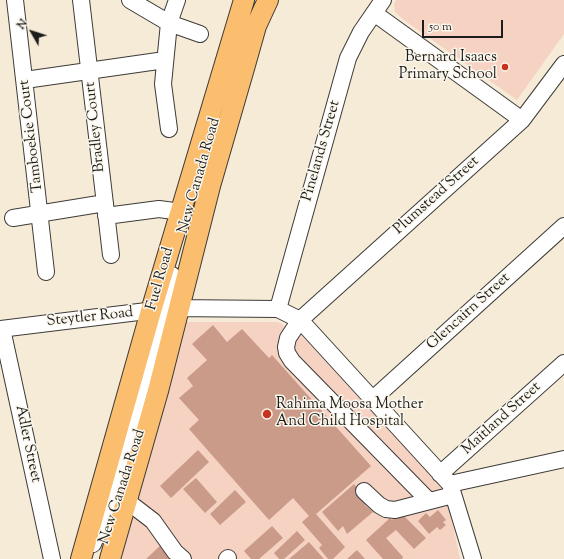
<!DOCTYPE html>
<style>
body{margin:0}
#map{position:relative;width:564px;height:559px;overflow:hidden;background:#f6ebd6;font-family:"Sorts Mill Goudy",serif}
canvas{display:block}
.north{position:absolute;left:12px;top:12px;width:40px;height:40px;-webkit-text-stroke:3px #fbf7ec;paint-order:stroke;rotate:309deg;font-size:11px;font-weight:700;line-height:16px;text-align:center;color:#1c1c1c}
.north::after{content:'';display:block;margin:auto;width:14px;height:18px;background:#1c1c1c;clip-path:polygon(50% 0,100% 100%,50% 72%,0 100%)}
.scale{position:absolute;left:422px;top:20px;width:81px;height:18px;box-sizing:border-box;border:2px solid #1c1c1c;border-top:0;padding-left:5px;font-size:12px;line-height:14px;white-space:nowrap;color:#1c1c1c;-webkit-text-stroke:3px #fbf7ec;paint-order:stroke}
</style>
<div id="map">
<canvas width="564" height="559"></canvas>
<div class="north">N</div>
<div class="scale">50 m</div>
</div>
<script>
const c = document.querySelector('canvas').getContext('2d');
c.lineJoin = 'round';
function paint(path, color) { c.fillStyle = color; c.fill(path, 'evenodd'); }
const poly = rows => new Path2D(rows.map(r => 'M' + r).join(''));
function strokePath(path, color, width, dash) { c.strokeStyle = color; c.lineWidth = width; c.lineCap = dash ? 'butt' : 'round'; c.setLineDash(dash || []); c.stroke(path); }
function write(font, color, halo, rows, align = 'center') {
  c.font = font + ' "Sorts Mill Goudy",serif'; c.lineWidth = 3; c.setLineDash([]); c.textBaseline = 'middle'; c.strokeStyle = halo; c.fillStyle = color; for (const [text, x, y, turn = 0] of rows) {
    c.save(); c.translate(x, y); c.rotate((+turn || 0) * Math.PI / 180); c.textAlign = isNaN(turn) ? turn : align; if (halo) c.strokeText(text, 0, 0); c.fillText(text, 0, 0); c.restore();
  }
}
const built = poly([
 [396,0,564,0,564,34,517,100,404,20,395,12,394,4],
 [184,322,278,322,302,336,446,492,460,559,119,559]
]);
const building = poly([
 [213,325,227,342,242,329,269,358,272,355,371,466,316,514,345,547,333,559,328,559,319,548,322,545,302,522,309,516,293,498,269,520,189,429,199,420,179,398,193,386,187,378,207,360,192,344],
 [198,450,209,462,171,498,160,486],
 [196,478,217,502,205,513,183,489],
 [354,484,369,502,365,505,373,512,347,534,343,526,338,531,322,512],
 [235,490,246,502,220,525,210,514],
 [438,510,446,520,443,522,446,525,440,530,437,527,429,534,418,521,426,513,430,517],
 [400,512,426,538,414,549,396,530,386,538,403,557,402,559,383,559,366,540,390,518,392,520],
 [272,526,283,538,259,559,251,559,244,551],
 [297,531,305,540,284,559,279,559,274,553],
 [164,542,174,554,169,559,146,559],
 [309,542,324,559,289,559],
 [357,550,365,559,347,559]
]);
const minor = poly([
 [15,0,46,272],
 [81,0,111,255],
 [130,0,169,23,200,34],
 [374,13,522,120],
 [25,80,165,60],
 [169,129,163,84,169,23,177,0],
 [106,216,159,209,181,212],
 [13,218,105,203],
 [278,309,348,58,361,32,383,0],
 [0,329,171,308,278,309,300,320,450,484,473,559],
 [2,329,52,559],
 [373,399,564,226],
 [440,474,564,363],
 [450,484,564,459],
 [364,491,379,505,386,509,395,510,453,495],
 [127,501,153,521,175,552,183,559],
 [429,501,292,361,287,353,286,347,288,338,300,320,522,120,564,64],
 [93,544,106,513,172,275],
 [227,559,228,558]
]);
const major = poly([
 [81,559,151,311,244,0],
 [110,559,158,391,210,186,245,65,256,26,268,0]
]);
const markers = [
 [505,67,4,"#c8321e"],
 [267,414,5,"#c8321e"]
];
const poiNames = [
 ["Bernard Isaacs",497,58],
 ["Primary School",497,75],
 ["Rahima Moosa Mother",276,405,"left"],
 ["And Child Hospital",276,422,"left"]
];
const streetNames = [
 ["Bradley Court",96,127,-96],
 ["Tamboekie Court",32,136,-97],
 ["Pinelands Street",322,151,-74],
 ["New Canada Road",200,176,-74],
 ["Plumstead Street",437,196,-42],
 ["Fuel Road",161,279,-74],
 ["Glencairn Street",469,312,-42],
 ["Steytler Road",90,318,-6],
 ["Maitland Street",502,419,-42],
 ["Adler Street",27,444,78],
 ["New Canada Road",123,487,-72]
];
paint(built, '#f6d2c3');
paint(building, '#cb9b8a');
strokePath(minor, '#3d3b38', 18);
strokePath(major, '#3d3b38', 22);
strokePath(minor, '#fff', 16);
strokePath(major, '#fbbd6e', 20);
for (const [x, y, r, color] of markers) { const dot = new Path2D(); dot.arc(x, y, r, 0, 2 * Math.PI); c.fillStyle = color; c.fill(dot); strokePath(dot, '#fbf7ec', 1.5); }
write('15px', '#1c1c1c', '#fbf7ec', poiNames, 'right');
write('15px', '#1c1c1c', '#fbf7ec', streetNames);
</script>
